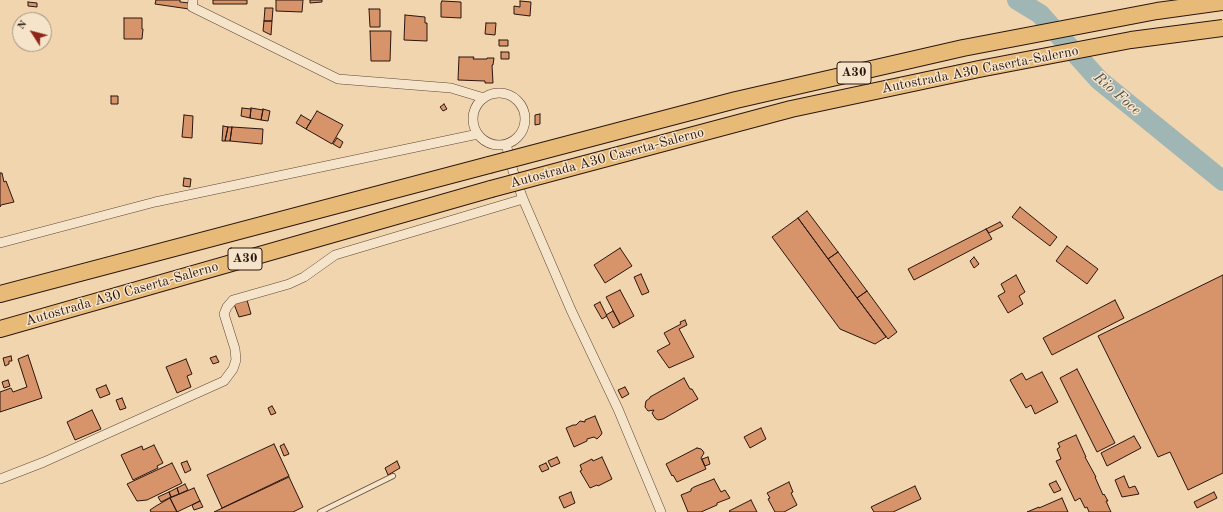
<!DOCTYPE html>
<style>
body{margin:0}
#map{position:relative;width:1223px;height:512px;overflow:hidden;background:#f1d5ae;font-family:"Old Standard TT",serif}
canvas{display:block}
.north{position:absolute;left:12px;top:12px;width:40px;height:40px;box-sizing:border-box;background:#f6e4ca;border:1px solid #a5927f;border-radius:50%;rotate:306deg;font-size:11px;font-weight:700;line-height:16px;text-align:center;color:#2b160e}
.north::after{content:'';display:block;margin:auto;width:14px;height:18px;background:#8f2418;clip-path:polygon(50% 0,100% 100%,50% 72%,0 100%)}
</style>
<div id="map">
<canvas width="1223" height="512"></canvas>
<div class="north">N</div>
</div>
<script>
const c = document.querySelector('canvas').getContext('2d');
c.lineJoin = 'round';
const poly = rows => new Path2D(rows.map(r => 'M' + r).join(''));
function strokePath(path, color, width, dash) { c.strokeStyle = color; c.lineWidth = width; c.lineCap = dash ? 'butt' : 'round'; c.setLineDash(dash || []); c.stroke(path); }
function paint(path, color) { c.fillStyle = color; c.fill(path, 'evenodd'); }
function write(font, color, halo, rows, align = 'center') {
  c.font = font + ' "Old Standard TT",serif'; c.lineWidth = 3; c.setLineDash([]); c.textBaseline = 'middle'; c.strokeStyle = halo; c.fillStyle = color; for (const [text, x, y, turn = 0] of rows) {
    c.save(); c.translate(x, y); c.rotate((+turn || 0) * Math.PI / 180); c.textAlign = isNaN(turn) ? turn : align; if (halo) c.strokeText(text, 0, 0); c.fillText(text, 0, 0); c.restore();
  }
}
const river = poly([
 [1017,0,1040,14,1099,80,1223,181]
]);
const building = poly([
 [156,0,180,0,180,2,190,3,189,9,155,4,156,0],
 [213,0,247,0,247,4,213,4,213,0],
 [276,0,303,0,302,12,276,11,276,0],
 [310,0,322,0,322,2,310,3,310,0],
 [442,1,461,2,461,18,441,17,441,3,442,1],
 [520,1,531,2,530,16,514,14,514,6,520,7,520,1],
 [28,2,37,3,37,7,28,6,28,2],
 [265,8,273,8,272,21,264,21,265,8],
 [369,9,380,9,380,27,370,27,369,9],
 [405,15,425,17,425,23,427,23,427,41,404,40,405,15],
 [124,18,142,18,142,29,143,29,142,39,124,39,124,18],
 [264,21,272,21,271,35,263,31,264,21],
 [486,23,496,23,495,35,485,34,486,23],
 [370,31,391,31,390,61,371,61,370,31],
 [499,40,508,40,508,46,499,46,499,40],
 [501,52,509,52,509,59,501,59,501,52],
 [459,57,474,57,473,59,487,59,487,58,494,58,493,65,492,65,493,83,485,83,485,81,458,80,459,57],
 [111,96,118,96,118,104,111,104,111,96],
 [444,104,447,109,443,111,440,107,444,104],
 [242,108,251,109,250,118,241,116,242,108],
 [251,108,263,110,261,120,250,118,251,108],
 [263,109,270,111,268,121,261,120,263,109],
 [317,111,343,125,332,144,306,129,317,111],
 [540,114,540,124,535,125,535,115,540,114],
 [184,115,193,116,192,138,182,137,184,115],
 [301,115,311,121,306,129,296,123,301,115],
 [223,126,228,127,225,141,222,141,223,126],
 [228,127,232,127,230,141,225,141,228,127],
 [232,127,263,129,262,144,230,141,232,127],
 [337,138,343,142,340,148,333,144,337,138],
 [0,173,2,173,4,182,6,181,14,202,1,205,0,207,0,173],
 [184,178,191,179,190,187,183,186,184,178],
 [1020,207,1057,237,1050,246,1012,217,1020,207],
 [807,211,838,252,828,259,798,218,807,211],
 [798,218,857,298,886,337,875,344,840,329,772,237,798,218],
 [1000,222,1003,226,989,233,986,229,1000,222],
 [986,229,992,239,914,280,908,269,986,229],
 [1067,246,1098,269,1087,284,1056,261,1067,246],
 [620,248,632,266,605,283,594,265,620,248],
 [838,252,867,291,857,298,828,259,838,252],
 [974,257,979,264,974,268,970,261,974,257],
 [641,274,649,292,642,295,634,277,641,274],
 [1016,275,1025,292,1019,296,1023,304,1008,313,998,296,1005,292,1001,284,1016,275],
 [1223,275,1223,473,1188,490,1170,452,1158,457,1098,336,1223,275],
 [620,290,634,316,620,324,606,297,620,290],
 [867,291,897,332,888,339,857,298,867,291],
 [247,300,251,314,239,317,234,304,247,300],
 [1115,300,1124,318,1052,355,1043,338,1115,300],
 [600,302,607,316,602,319,594,305,600,302],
 [613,311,620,324,613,328,606,315,613,311],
 [685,320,687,325,679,329,694,357,669,368,657,351,670,344,664,333,681,324,680,322,685,320],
 [28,355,42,398,0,412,0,392,11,388,13,392,27,387,18,359,28,355],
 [11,356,12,361,9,361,9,364,5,366,3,358,11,356],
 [216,356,219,362,213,364,210,358,216,356],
 [186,359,192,374,187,376,191,387,177,393,166,367,186,359],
 [1077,369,1115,443,1097,452,1060,378,1077,369],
 [1042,372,1058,402,1035,414,1031,405,1026,408,1010,380,1022,373,1026,380,1042,372],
 [684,378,690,389,692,389,698,399,663,419,658,420,655,418,652,413,654,410,648,411,645,407,646,401,650,398,650,397,684,378],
 [8,380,10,386,4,388,2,382,8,380],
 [106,385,110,394,100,398,96,389,106,385],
 [625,387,629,394,622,398,618,390,625,387],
 [122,398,126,408,120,410,116,400,122,398],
 [272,406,276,413,271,415,268,408,272,406],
 [92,410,101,429,75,440,67,422,92,410],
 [595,416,602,433,601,435,597,439,594,437,587,439,587,441,574,447,566,428,573,425,576,425,580,421,585,422,585,420,595,416],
 [761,428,766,439,750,448,744,437,761,428],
 [1076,435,1086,457,1085,457,1096,477,1095,477,1103,495,1104,494,1108,501,1106,501,1111,512,1089,512,1087,507,1085,508,1080,498,1075,501,1056,461,1061,459,1057,449,1060,447,1058,443,1076,435],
 [1134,436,1141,448,1107,466,1101,453,1134,436],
 [274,444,289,476,222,508,207,475,274,444],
 [284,444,289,454,284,456,280,446,284,444],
 [154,445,163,463,157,466,158,468,133,480,121,455,142,446,143,450,154,445],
 [697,448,701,449,703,451,704,453,701,458,706,469,677,482,673,475,672,476,666,464,697,448],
 [557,457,560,463,551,467,548,461,557,457],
 [602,457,612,479,598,486,597,485,590,488,580,471,582,470,580,465,592,459,593,461,602,457],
 [708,457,710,464,705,466,702,459,708,457],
 [187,461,191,470,185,473,181,463,187,461],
 [397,461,400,468,388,475,385,468,397,461],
 [172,463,182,483,147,500,137,501,127,484,172,463],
 [546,463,549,469,542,472,539,466,546,463],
 [1124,476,1129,488,1135,486,1139,494,1122,497,1115,480,1124,476],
 [289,477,303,507,293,512,214,512,289,477],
 [714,479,721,492,725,490,730,498,717,503,717,505,701,512,688,512,681,495,691,491,691,489,694,487,714,479],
 [1056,481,1061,490,1054,493,1049,484,1056,481],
 [789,482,793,492,791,493,797,505,784,512,775,512,768,499,770,498,767,493,789,482],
 [185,484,188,490,179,494,177,488,185,484],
 [915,486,921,499,893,512,874,512,871,507,915,486],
 [177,488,179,494,171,497,169,492,177,488],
 [194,488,200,501,177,512,170,498,194,488],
 [169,492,171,497,161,502,158,497,169,492],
 [571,492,575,503,564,508,559,497,571,492],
 [1214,492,1217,498,1197,508,1194,502,1214,492],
 [170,498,177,512,151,512,150,510,156,506,170,498],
 [1062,498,1068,512,1027,512,1039,507,1039,508,1062,498],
 [751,500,757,512,730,512,729,511,751,500],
 [200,501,203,507,194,510,192,505,200,501]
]);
const service = poly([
 [320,512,393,476]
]);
const minor = poly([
 [193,0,192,7,338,79,451,88,484,98],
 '473 119a26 26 0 1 1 52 0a26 26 0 1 1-52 0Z',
 [506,144,513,171,523,199,571,310,618,409,661,512],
 [0,243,155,202,478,134],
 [0,479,44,462,224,381,233,369,236,360,235,349,224,314,227,307,233,300,289,284,304,277,335,255,523,199]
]);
const motorway = poly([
 [0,294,489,165],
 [0,329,491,189]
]);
const motorwayBridge = poly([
 [489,165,736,100,963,48,1157,11,1223,2],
 [491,189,791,109,979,69,1131,40,1223,28]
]);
const shields = [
 [854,73,34],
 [245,259,34]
];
const shieldNames = [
 ["A30",854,73],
 ["A30",245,259]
];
const streetNames = [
 ["Autostrada A30 Caserta-Salerno",980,70,-11],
 ["Autostrada A30 Caserta-Salerno",607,158,-15],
 ["Autostrada A30 Caserta-Salerno",122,294,-16]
];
const waterNames = [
 ["Rio Foce",1117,94,41]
];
strokePath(river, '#9fb6b5', 20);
paint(building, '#d79369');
strokePath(building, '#2b160e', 1);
strokePath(service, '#5c4636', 6);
strokePath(minor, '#5c4636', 10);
strokePath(motorway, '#2b160e', 18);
strokePath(service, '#f6e4ca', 4.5);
strokePath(minor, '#f6e4ca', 9);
strokePath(motorway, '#e8ba77', 16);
strokePath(motorwayBridge, '#2b160e', 18, []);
strokePath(motorwayBridge, '#e8ba77', 16);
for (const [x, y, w] of shields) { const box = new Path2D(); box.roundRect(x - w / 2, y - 11, w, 22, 3); c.fillStyle = '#f6e4ca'; c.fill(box); strokePath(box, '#2b160e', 1); }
write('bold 13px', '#2b160e', null, shieldNames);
write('14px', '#2b160e', '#f6e4ca', streetNames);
write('italic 15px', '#544e48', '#f6e4ca', waterNames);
</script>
